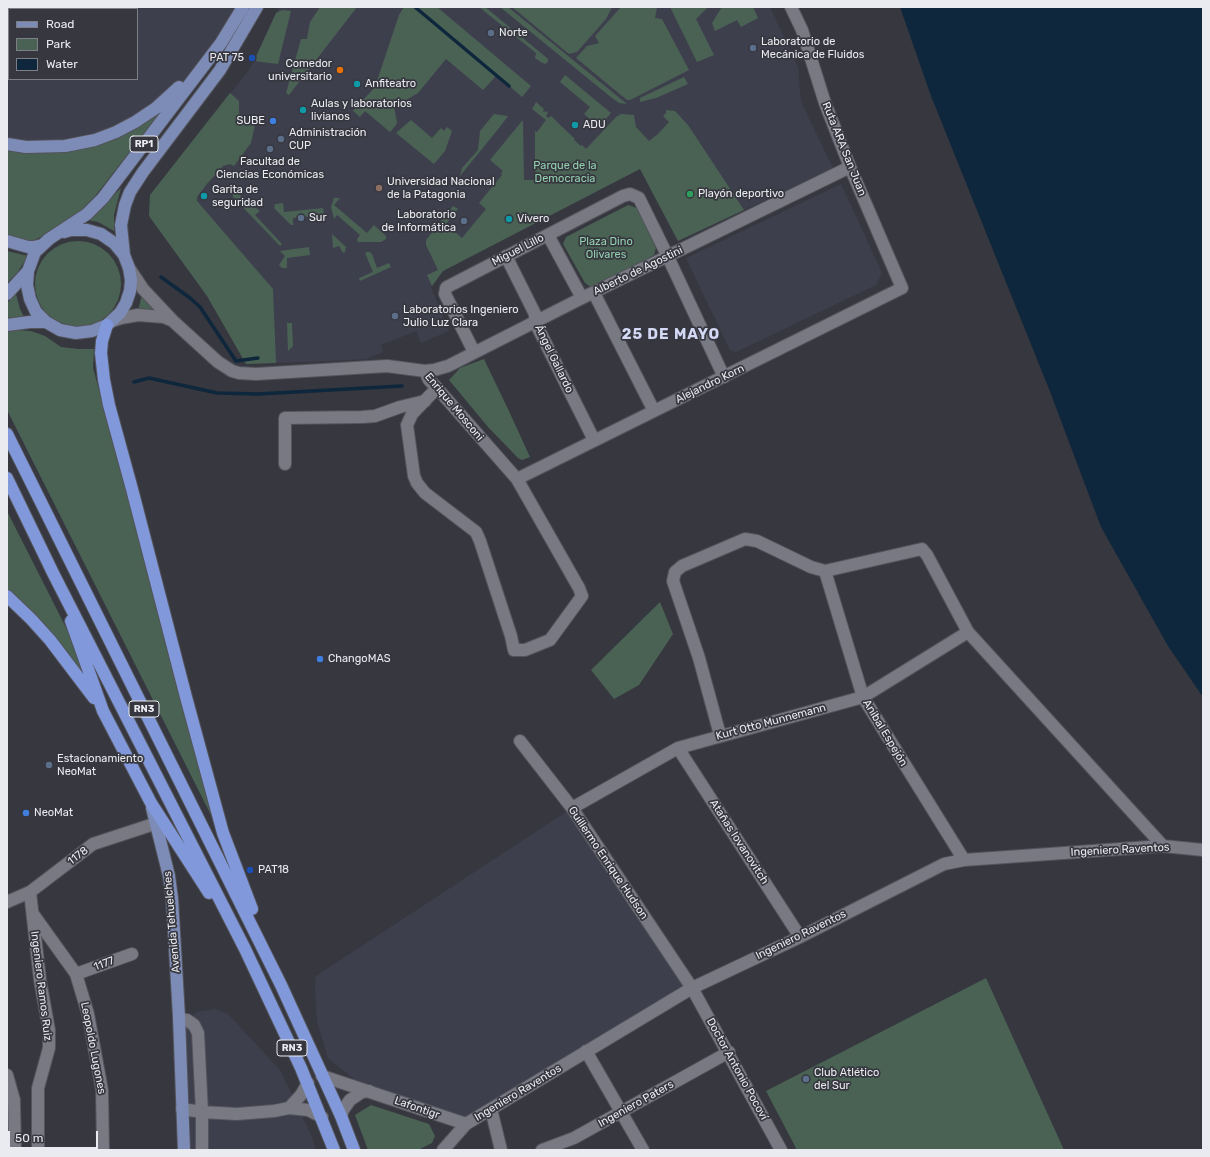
<!DOCTYPE html>
<meta charset="utf-8">
<style>
body{margin:0}
#map{position:relative;width:1210px;height:1157px;overflow:hidden;background:#36373f;font-family:Rubik,sans-serif}
canvas{display:block}
.frame{position:absolute;inset:0;border:8px solid #eaebf0;pointer-events:none}
.legend{position:absolute;left:8px;top:8px;width:130px;height:72px;box-sizing:border-box;background:#36373f;border:1px solid #7e7f86;margin:0;padding:5px 7px;list-style:none;font-size:12px;color:#eaebf0}
.legend li{display:flex;align-items:center;gap:8px;height:20px}
.legend b{width:20px;border:1px solid #7e7f86}
.scale{position:absolute;left:8px;top:1131px;width:90px;height:18px;box-sizing:border-box;border:2px solid #eaebf0;border-top:0;padding-left:5px;font-size:12px;line-height:14px;white-space:nowrap;color:#eaebf0;-webkit-text-stroke:3px #36373f;paint-order:stroke}
</style>
<div id="map">
<canvas width="1210" height="1157"></canvas>
<div class="frame"></div>
<ul class="legend">
<li><b style="height:5px;background:#7d8cb7"></b>Road</li>
<li><b style="height:11px;background:#4a6254"></b>Park</li>
<li><b style="height:11px;background:#0e273c"></b>Water</li>
</ul>
<div class="scale">50 m</div>
</div>
<script>
const c = document.querySelector('canvas').getContext('2d');
c.lineJoin = 'round';
function paint(path, color) { c.fillStyle = color; c.fill(path, 'evenodd'); }
const poly = rows => new Path2D(rows.map(r => 'M' + r).join(''));
function strokePath(path, color, width, dash) { c.strokeStyle = color; c.lineWidth = width; c.lineCap = dash ? 'butt' : 'round'; c.setLineDash(dash || []); c.stroke(path); }
function write(font, color, halo, rows, align = 'center') {
  c.font = font + ' Rubik,sans-serif'; c.lineWidth = 3.5; c.setLineDash([]); c.textBaseline = 'middle'; c.strokeStyle = halo; c.fillStyle = color; for (const [text, x, y, turn = 0] of rows) {
    c.save(); c.translate(x, y); c.rotate((+turn || 0) * Math.PI / 180); c.textAlign = isNaN(turn) ? turn : align; if (halo) c.strokeText(text, 0, 0); c.fillText(text, 0, 0); c.restore();
  }
}
const built = poly([
 [7,7,243,7,202,65,169,97,95,140,7,144],
 [9,9,137,9,137,79,9,79],
 [279,7,770,7,798,67,801,102,833,168,678,241,640,169,443,271,431,287,449,331,421,343,416,331,381,345,383,352,366,359,329,361,246,364,207,296,149,216,150,195,249,70],
 [841,184,882,273,876,285,736,352,730,350,686,258],
 [572,808,692,988,466,1124,369,1091,328,1058,317,1022,315,987,316,976],
 [215,1009,228,1014,280,1070,312,1137,316,1150,184,1150,179,1019,187,1020,197,1012]
]);
const green = poly([
 [320,7,357,7,289,95,286,93,301,39,307,39,310,22],
 [404,7,437,7,531,86,522,97,497,75,483,90,446,59,418,93,394,107,397,122,396,125,390,132,365,111,360,117,353,111,375,87,399,15],
 [479,7,485,7,547,58,548,59,548,62,545,64,541,62,535,58,536,53],
 [500,7,508,7,627,104,619,103,612,98],
 [512,7,612,7,606,19,577,52,569,54],
 [621,7,657,7,655,18,662,19,689,70,630,100,627,100,576,58,587,46,599,43,595,36],
 [670,7,708,7,696,19,714,55,697,62],
 [722,7,753,7,758,18,741,27,737,20,715,31,712,23],
 [282,10,291,11,278,64,254,61,276,13],
 [565,75,611,113,599,127,584,114,590,107,560,82],
 [684,77,688,84,656,98,640,102,640,98],
 [230,93,239,101,239,113,245,119,257,116,251,143,234,166,230,164,223,166,206,185,197,197,197,201,273,289,276,363,246,364,207,296,149,216,150,195],
 [536,102,544,109,543,111,544,112,546,111,548,113,546,116,548,118,551,116,575,139,574,140,581,146,582,145,586,149,616,117,621,114,634,115,636,127,649,141,658,134,669,122,663,116,666,113,666,110,675,111,688,125,744,210,678,241,640,169,443,271,432,286,427,275,438,270,426,245,426,240,453,206,458,209,446,224,462,238,486,209,479,203,502,175,501,173,503,171,490,160,522,121,523,121,524,180,535,180,535,131,537,132,546,120,532,109],
 [165,107,95,196,81,211,43,236,32,241,18,239,7,235,7,149,52,152],
 [494,114,508,116,499,128,460,176,462,168,478,150,480,131],
 [411,120,432,138,441,128,444,131,447,127,452,131,445,151,434,164,396,133],
 [121,188,114,215,114,231,98,222,88,220],
 [235,193,237,193,260,211,255,215,282,244,280,246,233,197,233,194],
 [334,198,340,198,334,205,367,233,374,225,386,236,386,239,381,242,358,242,357,239,360,235,337,215,334,219,331,207],
 [283,203,284,212,323,208,324,215,293,218,293,225,291,225,274,208,275,204],
 [628,205,637,208,656,248,654,255,592,288,585,283,563,244,566,237],
 [332,234,346,247,345,252,343,253,339,246,333,248],
 '35 284a43 43 0 1 1 86 0a43 43 0 1 1-86 0Z',
 [309,247,310,255,287,258,287,268,282,268,279,265,285,256,280,251],
 [7,251,28,256,17,273,7,283],
 [367,252,370,252,372,254,377,268,389,263,391,267,360,281,359,278,373,272,365,253],
 [16,294,20,309,24,317,7,318,7,303],
 [142,294,159,312,136,313,139,307],
 [287,323,292,323,293,346,288,351],
 [16,330,31,331,45,336,61,347,79,349,94,349,93,368,142,544,216,825,7,410,7,331],
 [484,359,508,409,530,457,522,460,518,458,488,427,449,380,460,368],
 [7,511,92,679,84,683,7,595],
 [660,602,673,634,639,685,614,699,591,670],
 [986,978,1064,1150,797,1150,766,1091],
 [371,1105,429,1124,435,1136,432,1143,418,1150,368,1150,355,1115]
]);
const water = poly([
 [900,7,1203,7,1203,697,1168,646,1101,527,1049,389,931,96]
]);
const stream = poly([
 [415,7,509,86],
 [161,277,190,298,200,307,236,361,258,358],
 [134,382,149,378,217,393,258,394,402,386]
]);
const minor = poly([
 [548,235,582,298],
 [506,256,535,314,535,322,594,440],
 [129,268,143,289,174,322,218,362,232,371,239,373,256,374,387,366,425,371,434,370,448,366,582,298,850,167],
 [594,293,654,411],
 [112,321,121,318,138,315,164,317,171,320],
 [474,352,445,294,446,288,447,287,623,196,630,194,639,198,668,257,724,377],
 [425,371,429,380,437,388,517,479,579,588,582,596,550,640,525,650,514,650,511,636,480,541,476,532,425,493,417,483,414,476,407,425,412,414,437,388],
 [285,464,285,418,362,417,375,416,400,407,425,401],
 [517,479,902,288,850,167,825,103,802,30,791,7],
 [825,571,863,697,964,860],
 [720,735,699,658,673,581,675,572,682,566,745,539,757,541,811,567,825,571,922,549,927,555,968,632,1163,846],
 [520,741,572,808,692,988,781,1150],
 [678,748,800,937],
 [572,808,678,748,863,697,968,632],
 [30,892,40,980,49,1030,49,1048,38,1088,38,1150],
 [7,902,30,892,93,844,157,823],
 [33,914,76,974,88,1014,102,1090,103,1150],
 [76,974,132,954],
 [179,1019,187,1020,194,1025,198,1033,202,1112,202,1150],
 [586,1051,643,1150],
 [7,1075,14,1100,15,1150],
 [322,1076,466,1124],
 [289,1108,308,1110,322,1117],
 [182,1109,202,1112,237,1114,274,1111,289,1108,301,1095,308,1083],
 [491,1109,501,1150],
 [341,1116,343,1110,350,1100,362,1092,369,1091],
 [443,1150,466,1124,692,988,800,937,944,864,964,860,1163,846,1203,850],
 [542,1150,574,1138,729,1052]
]);
const major = poly([
 [243,7,221,43,103,198,87,214,49,239,35,252,28,271,27,285,30,299,36,312,46,322,60,330,76,333,92,331,107,325,120,313,126,303,130,291,131,280,129,268,124,255,121,225,125,205,130,192,143,172,220,70,257,7],
 [7,144,26,147,65,146,95,140,116,132,135,122,156,108,179,87],
 [64,232,71,230,87,230,101,234,114,243,124,255],
 [7,241,28,247,34,247,42,245],
 [7,294,28,271],
 [7,325,30,322,46,322],
 [152,808,169,876,172,898,179,1017,184,1150]
]);
const highway = poly([
 [107,325,102,341,101,353,104,380,109,405,132,489,186,697,223,833,252,909],
 [7,434,281,985,341,1116,354,1150],
 [7,478,53,573,245,949,301,1068,334,1150],
 [7,596,31,619,50,640,94,698],
 [71,621,103,711,151,803,209,893]
]);
const markers = [
 [491,33,4,"#5c6f8a"],
 [753,48,4,"#5c6f8a"],
 [252,58,4,"#1a4fb4"],
 [340,70,4,"#e8710a"],
 [357,84,4,"#0f9aa8"],
 [303,110,4,"#0f9aa8"],
 [273,121,4,"#3f7fe0"],
 [575,125,4,"#0f9aa8"],
 [281,139,4,"#5c6f8a"],
 [270,149,4,"#5c6f8a"],
 [379,188,4,"#8d6e63"],
 [690,194,4,"#2e9e5b"],
 [204,196,4,"#0f9aa8"],
 [301,218,4,"#5c6f8a"],
 [509,219,4,"#0f9aa8"],
 [464,221,4,"#5c6f8a"],
 [395,316,4,"#5c6f8a"],
 [320,659,4,"#3f7fe0"],
 [49,765,4,"#5c6f8a"],
 [26,813,4,"#3f7fe0"],
 [250,870,4,"#1a4fb4"],
 [806,1079,4,"#5c6f8a"]
];
const shields = [
 [144,144,28],
 [144,709,30],
 [292,1048,30]
];
const shieldNames = [
 ["RP1",144,144],
 ["RN3",144,709],
 ["RN3",292,1048]
];
const poiNames = [
 ["Norte",499,33],
 ["Laboratorio de",761,42],
 ["Mecánica de Fluidos",761,55],
 ["PAT 75",244,58,"right"],
 ["Comedor",332,64,"right"],
 ["universitario",332,77,"right"],
 ["Anfiteatro",365,84],
 ["Aulas y laboratorios",311,104],
 ["livianos",311,117],
 ["SUBE",265,121,"right"],
 ["ADU",583,125],
 ["Administración",289,133],
 ["CUP",289,146],
 ["Facultad de",270,162,"center"],
 ["Ciencias Económicas",270,175,"center"],
 ["Universidad Nacional",387,182],
 ["de la Patagonia",387,195],
 ["Garita de",212,190],
 ["seguridad",212,203],
 ["Playón deportivo",698,194],
 ["Laboratorio",456,215,"right"],
 ["de Informática",456,228,"right"],
 ["Sur",309,218],
 ["Vivero",517,219],
 ["Laboratorios Ingeniero",403,310],
 ["Julio Luz Clara",403,323],
 ["ChangoMAS",328,659],
 ["Estacionamiento",57,759],
 ["NeoMat",57,772],
 ["NeoMat",34,813],
 ["PAT18",258,870],
 ["Club Atlético",814,1073],
 ["del Sur",814,1086]
];
const streetNames = [
 ["Ruta ARA San Juan",844,149,68],
 ["Miguel Lillo",518,250,-27],
 ["Alberto de Agostini",638,271,-26],
 ["Ángel Gallardo",554,359,64],
 ["Alejandro Korn",710,384,-26],
 ["Enrique Mosconi",454,407,50],
 ["Kurt Otto Munnemann",771,722,-15],
 ["Anibal Espejón",885,733,59],
 ["Atañas Iovanovitch",739,842,57],
 ["Ingeniero Raventos",1120,850,-3],
 ["1178",78,856,-37],
 ["Guillermo Enrique Hudson",608,863,56],
 ["Avenida Tehuelches",172,922,-95],
 ["Ingeniero Raventos",801,935,-26],
 ["1177",104,964,-20],
 ["Ingeniero Ramos Ruiz",41,986,83],
 ["Leopoldo Lugones",93,1048,79],
 ["Doctor Antonio Pocoví",737,1069,61],
 ["Ingeniero Raventos",518,1093,-31],
 ["Ingeniero Paters",636,1104,-29],
 ["Lafontigr",417,1108,19]
];
const parkNames = [
 ["Parque de la",565,166],
 ["Democracia",565,179],
 ["Plaza Dino",606,242],
 ["Olivares",606,255]
];
const districtNames = [
 ["25 DE MAYO",671,335]
];
paint(built, '#3e3f4d');
paint(green, '#4a6254');
paint(water, '#0e273c');
strokePath(stream, '#0e273c', 3.5);
strokePath(minor, '#53535b', 14);
strokePath(major, '#53535b', 14);
strokePath(highway, '#53535b', 14);
strokePath(minor, '#787983', 12);
strokePath(major, '#7d8cb7', 12);
strokePath(highway, '#8199da', 12);
for (const [x, y, r, color] of markers) { const dot = new Path2D(); dot.arc(x, y, r, 0, 2 * Math.PI); c.fillStyle = color; c.fill(dot); strokePath(dot, '#36373f', 1.5); }
for (const [x, y, w] of shields) { const box = new Path2D(); box.roundRect(x - w / 2, y - 8, w, 16, 3); c.fillStyle = '#36373f'; c.fill(box); strokePath(box, '#eaebf0', 1); }
write('bold 10px', '#eaebf0', null, shieldNames);
write('11px', '#eaebf0', '#36373f', poiNames, 'left');
write('11px', '#eaebf0', '#36373f', streetNames);
write('11px', '#93d1ae', '#36373f', parkNames);
c.letterSpacing = '1px';
write('bold 15px', '#d3d9f5', '#36373f', districtNames);
c.letterSpacing = '0px';
</script>
